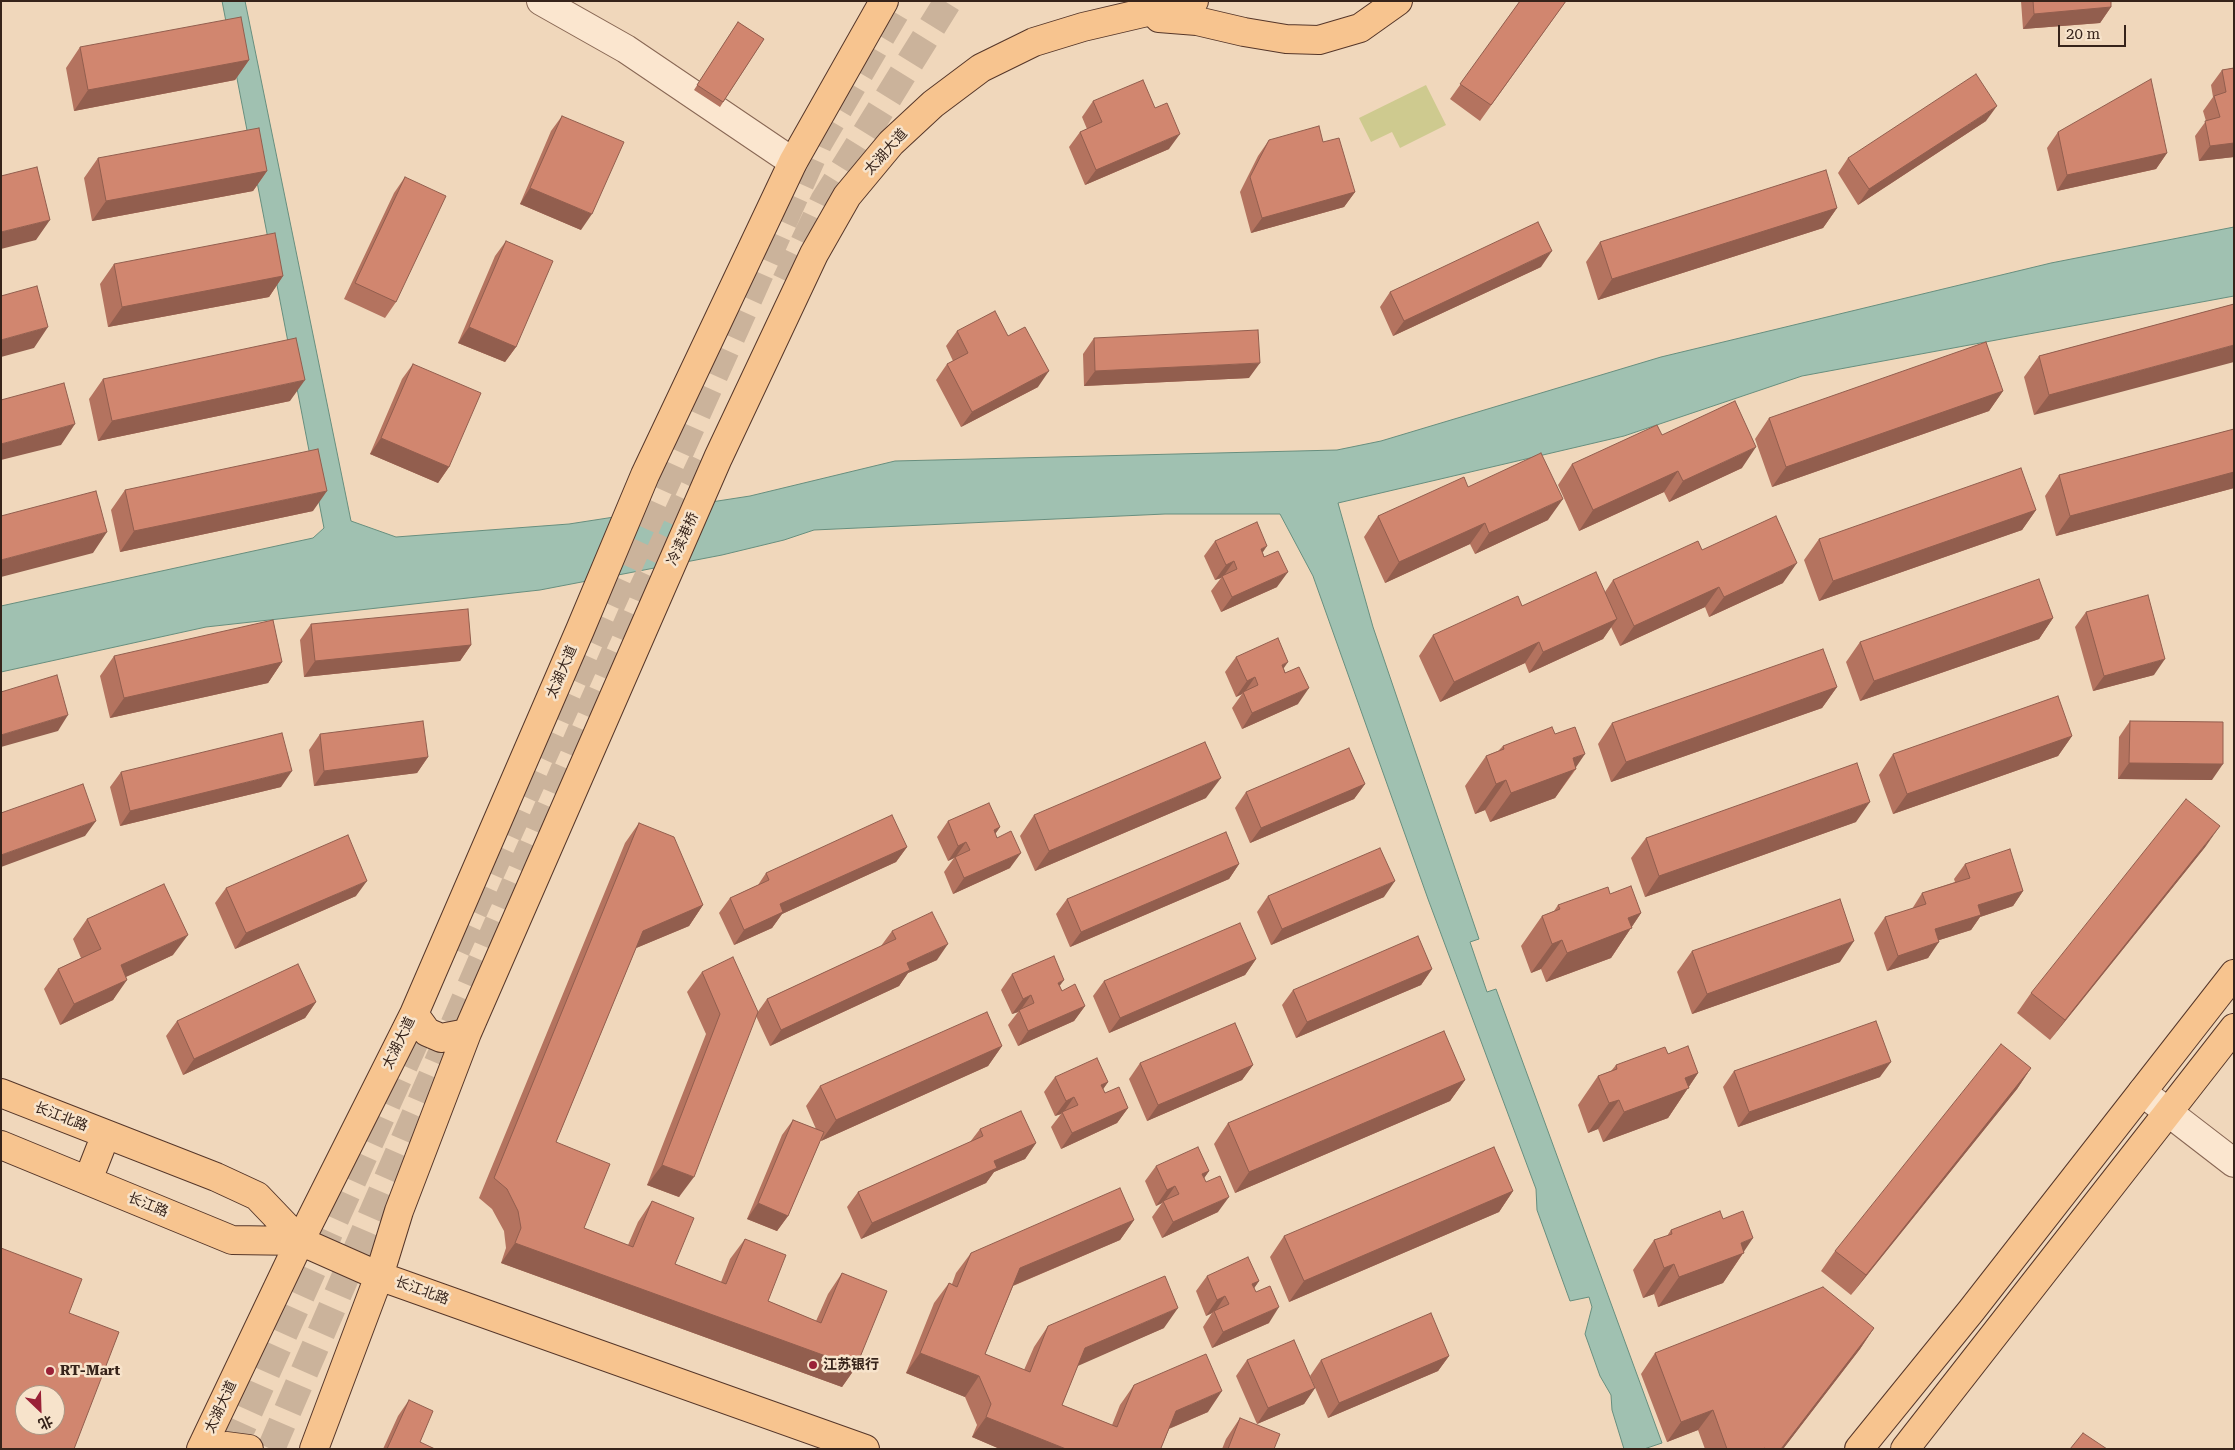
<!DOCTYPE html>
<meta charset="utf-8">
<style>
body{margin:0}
#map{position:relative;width:2235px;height:1450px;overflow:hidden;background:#f0d7bb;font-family:"Roboto Serif","Noto Sans SC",serif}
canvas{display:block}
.frame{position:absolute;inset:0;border:2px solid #36231a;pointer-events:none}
.north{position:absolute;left:15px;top:1385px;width:50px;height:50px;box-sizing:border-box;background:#f7e3cb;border:1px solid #aa9684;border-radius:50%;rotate:156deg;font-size:14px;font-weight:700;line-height:20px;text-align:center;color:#36231a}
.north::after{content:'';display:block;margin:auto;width:18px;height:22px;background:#9a2137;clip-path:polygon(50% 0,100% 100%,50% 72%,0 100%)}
.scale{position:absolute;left:2058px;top:25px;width:68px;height:22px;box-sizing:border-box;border:2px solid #36231a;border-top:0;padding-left:6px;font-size:15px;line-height:18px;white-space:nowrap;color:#36231a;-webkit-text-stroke:4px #f7e3cb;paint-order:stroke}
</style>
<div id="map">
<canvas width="2235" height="1450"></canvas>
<div class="frame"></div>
<div class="north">北</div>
<div class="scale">20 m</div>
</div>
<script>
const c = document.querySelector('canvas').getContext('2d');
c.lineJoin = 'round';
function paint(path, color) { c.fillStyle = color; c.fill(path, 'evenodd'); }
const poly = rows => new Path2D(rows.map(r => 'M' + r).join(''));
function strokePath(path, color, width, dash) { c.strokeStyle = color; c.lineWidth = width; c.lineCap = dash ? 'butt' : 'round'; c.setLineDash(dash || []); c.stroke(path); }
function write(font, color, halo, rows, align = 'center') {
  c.font = font + ' "Roboto Serif","Noto Sans SC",serif'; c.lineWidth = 5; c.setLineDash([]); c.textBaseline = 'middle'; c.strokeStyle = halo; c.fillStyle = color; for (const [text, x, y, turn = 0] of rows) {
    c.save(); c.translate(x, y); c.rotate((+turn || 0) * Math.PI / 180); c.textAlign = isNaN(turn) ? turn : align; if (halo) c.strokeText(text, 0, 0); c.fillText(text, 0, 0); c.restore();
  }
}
const green = poly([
 [1426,85,1446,125,1400,148,1392,132,1371,142,1359,118]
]);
const water = poly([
 [222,1,245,1,351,521,396,537,569,524,750,496,895,461,1337,450,1381,441,1661,357,2051,263,2234,227,2234,296,1802,376,1624,436,1338,503,1373,627,1479,939,1470,942,1487,992,1496,989,1662,1443,1644,1449,1624,1449,1612,1410,1611,1395,1600,1376,1585,1334,1592,1307,1589,1297,1570,1301,1537,1210,1536,1189,1428,899,1313,576,1280,514,1165,514,814,530,784,540,722,555,540,590,206,627,1,672,1,606,313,538,324,528,222,1]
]);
const highwayTunnel = poly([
 [786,281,824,201,948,1],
 [456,950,818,144,902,1],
 [232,1449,424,1021],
 [271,1449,639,597,708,449]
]);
const minor = poly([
 [541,1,626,49,793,162],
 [2142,1092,2234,1163]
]);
const major = poly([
 [1159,18,1197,21,1244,32,1286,39,1319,40,1360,28,1398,1],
 [414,1014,427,1032,441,1038,467,1033],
 [1,1093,216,1177,257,1196,300,1241,379,1276,865,1449],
 [1,1145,232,1240,300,1241],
 [88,1180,106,1134],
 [201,1449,300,1241,414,1014,580,630,645,475,793,162,884,1],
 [222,1449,226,1446,249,1449],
 [314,1449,379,1276,399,1211,467,1033,718,458,814,254,847,196,891,143,933,104,981,68,1034,42,1083,27,1194,1],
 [1859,1449,1971,1311,2234,974],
 [1905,1449,2234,1028]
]);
const wall = poly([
 [1520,1,1566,1,1480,121,1450,99],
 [2021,1,2111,1,2111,7,2100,23,2023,29],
 [738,22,764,39,720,107,694,90],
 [80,47,249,60,235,80,74,111,66,68],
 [2234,68,2234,157,2199,161,2195,136,2206,121,2203,111,2213,97,2211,85,2222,70],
 [1093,101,1169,149,1085,185,1069,147,1080,132,1087,129,1082,117],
 [562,116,581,230,520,204,551,131],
 [1986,121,1858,205,1838,173,1848,158],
 [2058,132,2167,153,2156,169,2057,191,2047,148],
 [1269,140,1323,142,1355,192,1344,207,1251,233,1240,192,1258,156],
 [98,158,267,171,253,191,92,221,84,178],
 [405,177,396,302,385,318,344,299,394,193],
 [1837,208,1823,228,1598,300,1586,262,1600,242],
 [506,241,516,347,505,362,458,343,495,256],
 [114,264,283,276,269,297,108,327,100,284],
 [1541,267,1393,336,1380,307,1390,292],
 [2234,304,2034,415,2024,377,2039,356],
 [957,331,1008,336,1038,387,961,427,936,380,947,364,953,361,946,346],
 [1094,338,1249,378,1084,386,1083,354],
 [413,364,449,467,438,483,370,454,402,379],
 [103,379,290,401,98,441,89,399],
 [2003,391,1989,411,1772,487,1755,439,1769,418],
 [2234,429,2234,488,2056,536,2045,496,2059,475],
 [1572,464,1742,468,1669,502,1664,492,1579,531,1558,485],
 [1468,487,1548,520,1475,554,1470,544,1385,583,1364,537,1378,516],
 [125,490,313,511,120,552,111,510],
 [2036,510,2022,530,1819,601,1804,560,1819,539],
 [1215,541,1263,553,1277,587,1221,612,1211,591,1221,578,1215,580,1204,556],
 [1702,550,1783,583,1709,617,1705,607,1620,646,1611,627,1603,639,1529,673,1525,663,1440,702,1419,656,1433,635,1522,606,1605,592,1613,580],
 [2086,612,2154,675,2093,691,2075,627],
 [2053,618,2039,639,1860,701,1846,662,1860,642],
 [311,624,471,645,460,661,304,677,300,640],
 [114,656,282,662,268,683,110,718,100,676],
 [1236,657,1284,669,1298,704,1242,729,1232,708,1242,694,1236,697,1225,672],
 [1837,687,1822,708,1611,782,1598,744,1612,723],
 [2130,721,2212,780,2118,779,2119,737],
 [320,734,428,757,417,773,314,786,309,750],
 [1555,734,1576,769,1555,798,1490,822,1485,810,1475,814,1465,786,1486,756,1498,751,1503,746],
 [2072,736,2058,756,1893,814,1879,775,1893,754],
 [121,772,281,787,120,826,110,787],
 [1365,784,1354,799,1250,843,1235,808,1246,792],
 [1206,798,1035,871,1020,836,1034,815],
 [948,821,1000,827,995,834,1010,868,953,894,944,872,954,858,948,861,937,837],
 [1856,822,1645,897,1631,858,1646,838],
 [639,823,703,905,689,926,636,948,556,1142,584,1228,628,1245,638,1222,652,1201,675,1264,721,1282,730,1259,745,1239,768,1301,816,1321,828,1294,842,1273,856,1367,842,1387,501,1263,506,1248,504,1231,492,1209,479,1198,625,843],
 [2206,846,2050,1040,2017,1013,2031,993],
 [907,847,896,862,782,914,772,928,734,945,719,913,730,898,758,885,766,873],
 [1239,864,1229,879,1070,947,1056,914,1067,899],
 [1965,864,2023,891,2013,906,1980,917,1971,930,1939,940,1928,958,1887,971,1874,933,1885,917,1912,909,1922,893,1955,882,1954,879],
 [226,888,356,896,235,949,215,903],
 [1610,894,1641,913,1611,958,1546,982,1541,969,1531,973,1521,946,1542,916,1554,911,1558,905],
 [1268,896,1384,897,1271,945,1257,912],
 [87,919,173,955,126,977,113,1000,60,1025,44,989,58,969,81,958,73,939],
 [892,931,937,960,908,973,899,986,770,1046,756,1016,679,1197,647,1185,706,1034,687,992,702,972,757,1013,767,999,881,946],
 [1692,951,1840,962,1692,1014,1677,972],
 [1256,959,1245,975,1109,1033,1093,996,1104,981],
 [1432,969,1421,985,1296,1038,1282,1005,1293,990],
 [1012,974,1060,986,1062,991,1085,1006,1074,1021,1018,1046,1008,1025,1018,1012,1012,1014,1001,990],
 [316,1002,305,1018,183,1075,166,1036,177,1021],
 [1002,1046,988,1066,821,1141,821,1139,788,1216,777,1231,747,1219,782,1135,793,1120,816,1129,806,1106,820,1086],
 [1668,1054,1698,1073,1668,1118,1603,1142,1598,1129,1588,1133,1578,1105,1598,1076,1611,1071,1616,1065],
 [1140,1063,1253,1065,1242,1080,1147,1121,1129,1079],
 [2031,1068,2017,1089,1851,1295,1821,1271,1835,1251],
 [1734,1071,1880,1077,1738,1127,1723,1087],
 [1055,1077,1108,1082,1103,1089,1105,1093,1128,1108,1117,1123,1061,1149,1051,1127,1061,1114,1055,1116,1044,1092],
 [1465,1080,1450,1101,1235,1193,1214,1144,1228,1123],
 [980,1129,1036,1143,1025,1159,994,1172,986,1183,861,1239,847,1207,858,1192,970,1142],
 [1156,1166,1209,1171,1204,1178,1218,1212,1162,1238,1152,1217,1162,1203,1156,1206,1145,1181],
 [1513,1191,1499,1212,1289,1302,1270,1257,1284,1236],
 [1723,1219,1744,1252,1723,1283,1658,1307,1654,1294,1643,1298,1633,1270,1654,1240,1667,1236,1671,1230],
 [1134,1220,1120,1240,1013,1286,985,1354,1024,1370,1034,1347,1048,1326,1164,1328,1078,1365,1062,1405,1112,1425,1120,1405,1134,1385,1208,1412,1169,1429,1161,1448,1162,1449,1000,1449,972,1437,977,1425,965,1397,906,1373,934,1303,949,1283,952,1284,956,1273,971,1253],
 [1207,1276,1259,1281,1254,1288,1269,1323,1212,1348,1203,1327,1212,1313,1206,1316,1196,1291],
 [1874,1328,1860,1349,1783,1449,1705,1449,1698,1430,1667,1442,1641,1374,1655,1353],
 [1449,1356,1438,1371,1328,1418,1310,1376,1321,1360],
 [1247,1360,1315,1388,1304,1404,1257,1424,1236,1376],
 [409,1400,420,1442,435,1449,383,1449,398,1416],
 [1240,1418,1274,1449,1222,1449,1226,1439]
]);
const shadedWall = poly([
 [2111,7,2100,23,2023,29,2034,14],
 [249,60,235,80,74,111,88,90],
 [1997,106,1986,121,1858,205,1869,189],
 [1180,134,1169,149,1085,185,1096,170],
 [2234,143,2234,157,2199,161,2210,146],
 [2167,153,2156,169,2057,191,2067,175],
 [267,171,253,191,92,221,106,201],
 [530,188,592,214,581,230,520,204],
 [1355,192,1344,207,1251,233,1262,218],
 [1837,208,1823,228,1598,300,1612,279],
 [50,220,36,240,1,249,1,232],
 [1552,251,1541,267,1393,336,1404,321],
 [283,276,269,297,108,327,122,307],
 [48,327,34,348,1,357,1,340],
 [469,327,516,347,505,362,458,343],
 [2234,345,2234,362,2034,415,2049,395],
 [1260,363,1249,378,1084,386,1095,371],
 [1049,371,1038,387,961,427,972,412],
 [305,380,290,401,98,441,112,421],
 [2003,391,1989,411,1772,487,1786,467],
 [75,424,61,445,1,460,1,444],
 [381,438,449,467,438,483,370,454],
 [1756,447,1742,468,1669,502,1683,481],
 [1678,471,1664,492,1579,531,1593,510],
 [2234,472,2234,488,2056,536,2070,516],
 [327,491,313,511,120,552,134,531],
 [1563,499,1548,520,1475,554,1489,533],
 [2036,510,2022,530,1819,601,1833,581],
 [1485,523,1470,544,1385,583,1399,562],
 [107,532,93,553,1,577,1,560],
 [1267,546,1257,561,1261,549],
 [1234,561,1223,577,1222,576,1221,578,1215,580,1226,565],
 [1797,563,1783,583,1709,617,1724,597],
 [1288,572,1277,587,1221,612,1232,597],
 [1719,587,1705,607,1620,646,1634,626],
 [2053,618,2039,639,1860,701,1874,681],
 [1617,619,1603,639,1529,673,1543,652],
 [1539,642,1525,663,1440,702,1454,682],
 [471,645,460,661,304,677,315,661],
 [2165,659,2154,675,2093,691,2104,676],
 [282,662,268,683,110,718,124,698],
 [1288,662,1277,678,1282,665],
 [1255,677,1244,693,1243,692,1242,694,1236,697,1247,681],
 [1837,687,1822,708,1611,782,1626,762],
 [1309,688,1298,704,1242,729,1252,713],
 [68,715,58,731,1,747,1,735],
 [2072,736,2058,756,1893,814,1907,794],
 [1585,754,1555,798,1490,822,1511,793,1573,758],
 [428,757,417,773,314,786,324,771],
 [2129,763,2223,764,2212,780,2118,779],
 [292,771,281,787,120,826,130,811],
 [1221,778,1206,798,1035,871,1049,851],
 [1506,780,1485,810,1475,814,1496,784],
 [1365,784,1354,799,1250,843,1261,828],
 [1870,802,1856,822,1645,897,1659,876],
 [96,821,85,836,1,867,1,855],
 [2220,826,2206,846,2050,1040,2065,1020],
 [1000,827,989,843,994,830],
 [966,842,955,858,955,857,954,858,948,861,958,846],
 [907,847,896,862,782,914,772,928,734,945,744,930,780,904],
 [1021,853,1010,868,953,894,964,878],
 [1239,864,1229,879,1070,947,1081,932],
 [367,881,356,896,235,949,246,933],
 [1395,881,1384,897,1271,945,1282,929],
 [2023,891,2013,906,1980,917,1971,930,1924,945,1935,929,1978,905],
 [703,905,689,926,629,951,643,931],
 [1641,913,1611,958,1546,982,1567,953,1628,918],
 [188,935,173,955,106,986,121,965],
 [1562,940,1541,969,1531,973,1552,944],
 [1854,941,1840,962,1692,1014,1707,994],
 [1939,942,1928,958,1887,971,1898,956],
 [948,944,937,960,908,973,899,986,770,1046,781,1030,907,963],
 [1256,959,1245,975,1109,1033,1120,1018],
 [1432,969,1421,985,1296,1038,1307,1022],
 [127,980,113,1000,60,1025,74,1004],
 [1064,980,1053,995,1058,983],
 [1031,995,1020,1011,1019,1010,1018,1012,1012,1014,1023,999],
 [316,1002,305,1018,183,1075,194,1059],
 [1085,1006,1074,1021,1018,1046,1028,1031],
 [1002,1046,988,1066,821,1141,836,1120],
 [1891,1062,1880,1077,1738,1127,1749,1112],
 [1253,1065,1242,1080,1147,1121,1158,1105],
 [2031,1068,2017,1089,1851,1295,1866,1275],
 [1698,1073,1668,1118,1603,1142,1624,1112,1685,1078],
 [1465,1080,1450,1101,1235,1193,1249,1172],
 [1108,1082,1097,1098,1101,1085],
 [1074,1097,1063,1113,1062,1112,1061,1114,1055,1116,1066,1101],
 [1619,1100,1598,1129,1588,1133,1609,1103],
 [1128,1108,1117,1123,1061,1149,1072,1133],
 [1036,1143,1025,1159,994,1172,986,1183,861,1239,872,1223,994,1161],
 [662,1165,694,1177,679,1197,647,1185],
 [1209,1171,1198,1187,1202,1174],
 [1175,1186,1164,1202,1163,1201,1162,1203,1156,1206,1167,1190],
 [1513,1191,1499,1212,1289,1302,1304,1281],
 [1229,1197,1218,1212,1162,1238,1173,1222],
 [758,1203,788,1216,777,1231,747,1219],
 [1134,1220,1120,1240,1005,1289,1020,1268],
 [1753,1238,1723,1283,1658,1307,1679,1277,1741,1243],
 [515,1243,856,1367,842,1387,501,1263],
 [1674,1264,1654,1294,1643,1298,1664,1268],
 [1259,1281,1248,1297,1252,1284],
 [1225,1296,1215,1312,1214,1311,1212,1313,1206,1316,1217,1300],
 [1279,1307,1269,1323,1212,1348,1223,1332],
 [1178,1308,1164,1328,1071,1369,1085,1348],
 [1874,1328,1860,1349,1783,1449,1781,1449],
 [920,1353,979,1376,965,1397,906,1373],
 [1449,1356,1438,1371,1328,1418,1339,1403],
 [1315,1388,1304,1404,1257,1424,1268,1408],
 [1222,1391,1208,1412,1161,1432,1176,1411],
 [1713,1410,1698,1430,1667,1442,1681,1422],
 [986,1417,1066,1449,1000,1449,972,1437]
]);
const building = poly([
 [1520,1,1566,1,1491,105,1460,84,1520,1],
 [2033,1,2111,1,2111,7,2034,14,2033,1],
 [241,17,249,60,88,90,80,47,241,17],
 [738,22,764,39,723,102,697,85,738,22],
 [2234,68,2234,143,2210,146,2205,121,2220,117,2214,96,2226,92,2222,70,2234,68],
 [1976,74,1997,106,1869,189,1848,158,1976,74],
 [2151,79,2167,153,2067,175,2058,132,2151,79],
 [1143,80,1155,108,1167,103,1180,134,1096,170,1080,132,1102,122,1093,101,1143,80],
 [562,116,624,142,592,214,530,188,562,116],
 [1319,126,1323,142,1339,138,1355,192,1262,218,1250,177,1269,140,1319,126],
 [259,128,267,171,106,201,98,158,259,128],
 [37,167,50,220,1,232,1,176,37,167],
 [1826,170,1837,208,1612,279,1600,242,1826,170],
 [405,177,446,196,396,302,355,283,405,177],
 [1538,222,1552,251,1404,321,1390,292,1538,222],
 [275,233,283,276,122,307,114,264,275,233],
 [506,241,553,261,516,347,469,327,506,241],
 [37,286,48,327,1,340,1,296,37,286],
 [2234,304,2234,345,2049,395,2039,356,2234,304],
 [995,311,1008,336,1025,327,1049,371,972,412,947,364,968,353,957,331,995,311],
 [1258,330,1260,363,1095,371,1094,338,1258,330],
 [296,338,305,380,112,421,103,379,296,338],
 [1986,342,2003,391,1786,467,1769,418,1986,342],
 [413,364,481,393,449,467,381,438,413,364],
 [64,383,75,424,1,444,1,400,64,383],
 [1735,401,1756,447,1683,481,1678,471,1593,510,1572,464,1657,425,1662,435,1735,401],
 [2234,429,2234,472,2070,516,2059,475,2234,429],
 [318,449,327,491,134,531,125,490,318,449],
 [1541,453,1563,499,1489,533,1485,523,1399,562,1378,516,1464,477,1468,487,1541,453],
 [2021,468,2036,510,1833,581,1819,539,2021,468],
 [96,491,107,532,1,560,1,516,96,491],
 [1776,516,1797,563,1724,597,1719,587,1634,626,1613,580,1698,541,1702,550,1776,516],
 [1257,522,1267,546,1261,549,1264,557,1278,551,1288,572,1232,597,1222,576,1237,569,1234,561,1226,565,1215,541,1257,522],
 [1596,572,1617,619,1543,652,1539,642,1454,682,1433,635,1518,596,1522,606,1596,572],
 [2039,579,2053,618,1874,681,1860,642,2039,579],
 [2148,595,2165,659,2104,676,2086,612,2148,595],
 [468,609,471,645,315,661,311,624,468,609],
 [273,620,282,662,124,698,114,656,273,620],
 [1278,638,1288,662,1282,665,1285,673,1299,667,1309,688,1252,713,1243,692,1258,685,1255,677,1247,681,1236,657,1278,638],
 [1823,649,1837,687,1626,762,1612,723,1823,649],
 [57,675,68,715,1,735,1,692,57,675],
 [2058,696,2072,736,1907,794,1893,754,2058,696],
 [423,721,428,757,324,771,320,734,423,721],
 [2130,721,2223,722,2223,764,2129,763,2130,721],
 [1552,727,1555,734,1575,727,1585,754,1573,758,1576,769,1511,793,1506,780,1496,784,1486,756,1504,749,1503,746,1552,727],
 [282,733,292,771,130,811,121,772,282,733],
 [1205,742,1221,778,1049,851,1034,815,1205,742],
 [1349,748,1365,784,1261,828,1246,792,1349,748],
 [1857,763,1870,802,1659,876,1646,838,1857,763],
 [83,784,96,821,1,855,1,813,83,784],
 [2186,799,2220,826,2065,1020,2031,993,2186,799],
 [989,803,1000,827,994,830,997,838,1011,831,1021,853,964,878,955,857,970,850,966,842,958,846,948,821,989,803],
 [892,815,907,847,780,904,783,912,744,930,730,898,769,880,766,873,892,815],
 [639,823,674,837,703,905,643,931,556,1142,610,1164,584,1228,633,1247,652,1201,694,1218,675,1264,726,1284,745,1239,786,1255,768,1301,821,1323,842,1273,887,1291,856,1367,515,1243,521,1228,518,1211,507,1189,494,1178,639,823],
 [1226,832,1239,864,1081,932,1067,899,1226,832],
 [348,835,367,881,246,933,226,888,348,835],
 [1380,848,1395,881,1282,929,1268,896,1380,848],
 [2010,849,2023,891,1978,905,1981,915,1935,929,1939,942,1898,956,1885,917,1926,904,1922,893,1970,878,1965,864,2010,849],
 [164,884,188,935,121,965,127,980,74,1004,58,969,101,949,87,919,164,884],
 [1631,886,1641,913,1628,918,1632,928,1567,953,1562,940,1552,944,1542,916,1560,909,1558,905,1608,887,1610,894,1631,886],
 [1840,899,1854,941,1707,994,1692,951,1840,899],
 [932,912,948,944,907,963,910,970,781,1030,767,999,896,939,892,931,932,912],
 [1240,923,1256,959,1120,1018,1104,981,1240,923],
 [1418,936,1432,969,1307,1022,1293,990,1418,936],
 [1054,956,1064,980,1058,983,1062,991,1075,984,1085,1006,1028,1031,1019,1010,1034,1003,1031,995,1023,999,1012,974,1054,956],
 [733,957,758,1012,694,1177,662,1165,720,1014,702,972,733,957],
 [298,964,316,1002,194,1059,177,1021,298,964],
 [987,1012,1002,1046,836,1120,820,1086,987,1012],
 [1876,1021,1891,1062,1749,1112,1734,1071,1876,1021],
 [1235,1023,1253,1065,1158,1105,1140,1063,1235,1023],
 [1444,1031,1465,1080,1249,1172,1228,1123,1444,1031],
 [2001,1044,2031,1068,1866,1275,1835,1251,2001,1044],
 [1688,1046,1698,1073,1685,1078,1689,1088,1624,1112,1619,1100,1609,1103,1598,1076,1617,1069,1616,1065,1665,1047,1668,1054,1688,1046],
 [1097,1058,1108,1082,1101,1085,1105,1093,1119,1087,1128,1108,1072,1133,1062,1112,1078,1105,1074,1097,1066,1101,1055,1077,1097,1058],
 [1021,1111,1036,1143,994,1161,997,1168,872,1223,858,1192,983,1136,980,1129,1021,1111],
 [793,1120,824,1132,788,1216,758,1203,793,1120],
 [1198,1147,1209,1171,1202,1174,1206,1182,1220,1176,1229,1197,1173,1222,1163,1201,1179,1194,1175,1186,1167,1190,1156,1166,1198,1147],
 [1494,1147,1513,1191,1304,1281,1284,1236,1494,1147],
 [1120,1188,1134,1220,1020,1268,985,1354,1030,1372,1048,1326,1165,1276,1178,1308,1085,1348,1062,1405,1117,1427,1134,1385,1206,1354,1222,1391,1176,1411,1161,1448,1162,1449,1066,1449,986,1417,991,1404,979,1376,920,1353,949,1283,957,1287,971,1253,1120,1188],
 [1720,1211,1723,1219,1743,1211,1753,1238,1741,1243,1744,1253,1679,1277,1674,1264,1664,1268,1654,1240,1672,1234,1671,1230,1720,1211],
 [1,1248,82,1279,69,1313,119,1332,74,1449,1,1449,1,1248],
 [25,1395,55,1395,55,1425,25,1425,25,1395],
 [1248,1257,1259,1281,1252,1284,1256,1292,1270,1286,1279,1307,1223,1332,1214,1311,1229,1304,1225,1296,1217,1300,1207,1276,1248,1257],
 [1823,1287,1874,1328,1781,1449,1766,1449,1765,1448,1763,1449,1727,1449,1713,1410,1681,1422,1655,1353,1823,1287],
 [1431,1313,1449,1356,1339,1403,1321,1360,1431,1313],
 [1294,1340,1315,1388,1268,1408,1247,1360,1294,1340],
 [409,1400,433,1411,420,1442,435,1449,387,1449,409,1400],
 [1240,1418,1280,1434,1274,1449,1228,1449,1240,1418],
 [2083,1433,2107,1449,2070,1449,2083,1433]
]);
const markers = [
 [813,1365,5,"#9a2137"],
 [50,1371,5,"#9a2137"]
];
const streetNames = [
 ["太湖大道",886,152,-48],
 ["冷渎港桥",683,539,-66],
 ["太湖大道",562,672,-67],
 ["太湖大道",399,1043,-64],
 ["长江北路",61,1117,21],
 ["长江路",148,1205,22],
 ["长江北路",422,1291,20],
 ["太湖大道",221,1407,-65]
];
const poiNames = [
 ["江苏银行",823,1365],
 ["RT-Mart",60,1371]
];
paint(green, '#ceca8f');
paint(water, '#a0c1b1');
strokePath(water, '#678e7e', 1);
strokePath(highwayTunnel, '#cbb39b', 28, [28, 14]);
strokePath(minor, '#886754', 30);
strokePath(major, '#553629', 30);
strokePath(minor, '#fbe6cf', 28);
strokePath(major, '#f7c48f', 28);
paint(wall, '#b4735f');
paint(shadedWall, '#925e4e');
paint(building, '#d1866f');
strokePath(building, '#925e4e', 1);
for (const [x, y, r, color] of markers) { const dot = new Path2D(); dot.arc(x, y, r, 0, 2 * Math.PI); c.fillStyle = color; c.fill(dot); strokePath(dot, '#f7e3cb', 2); }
write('14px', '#36231a', '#f7e3cb', streetNames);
write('bold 14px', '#36231a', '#f7e3cb', poiNames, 'left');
</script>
